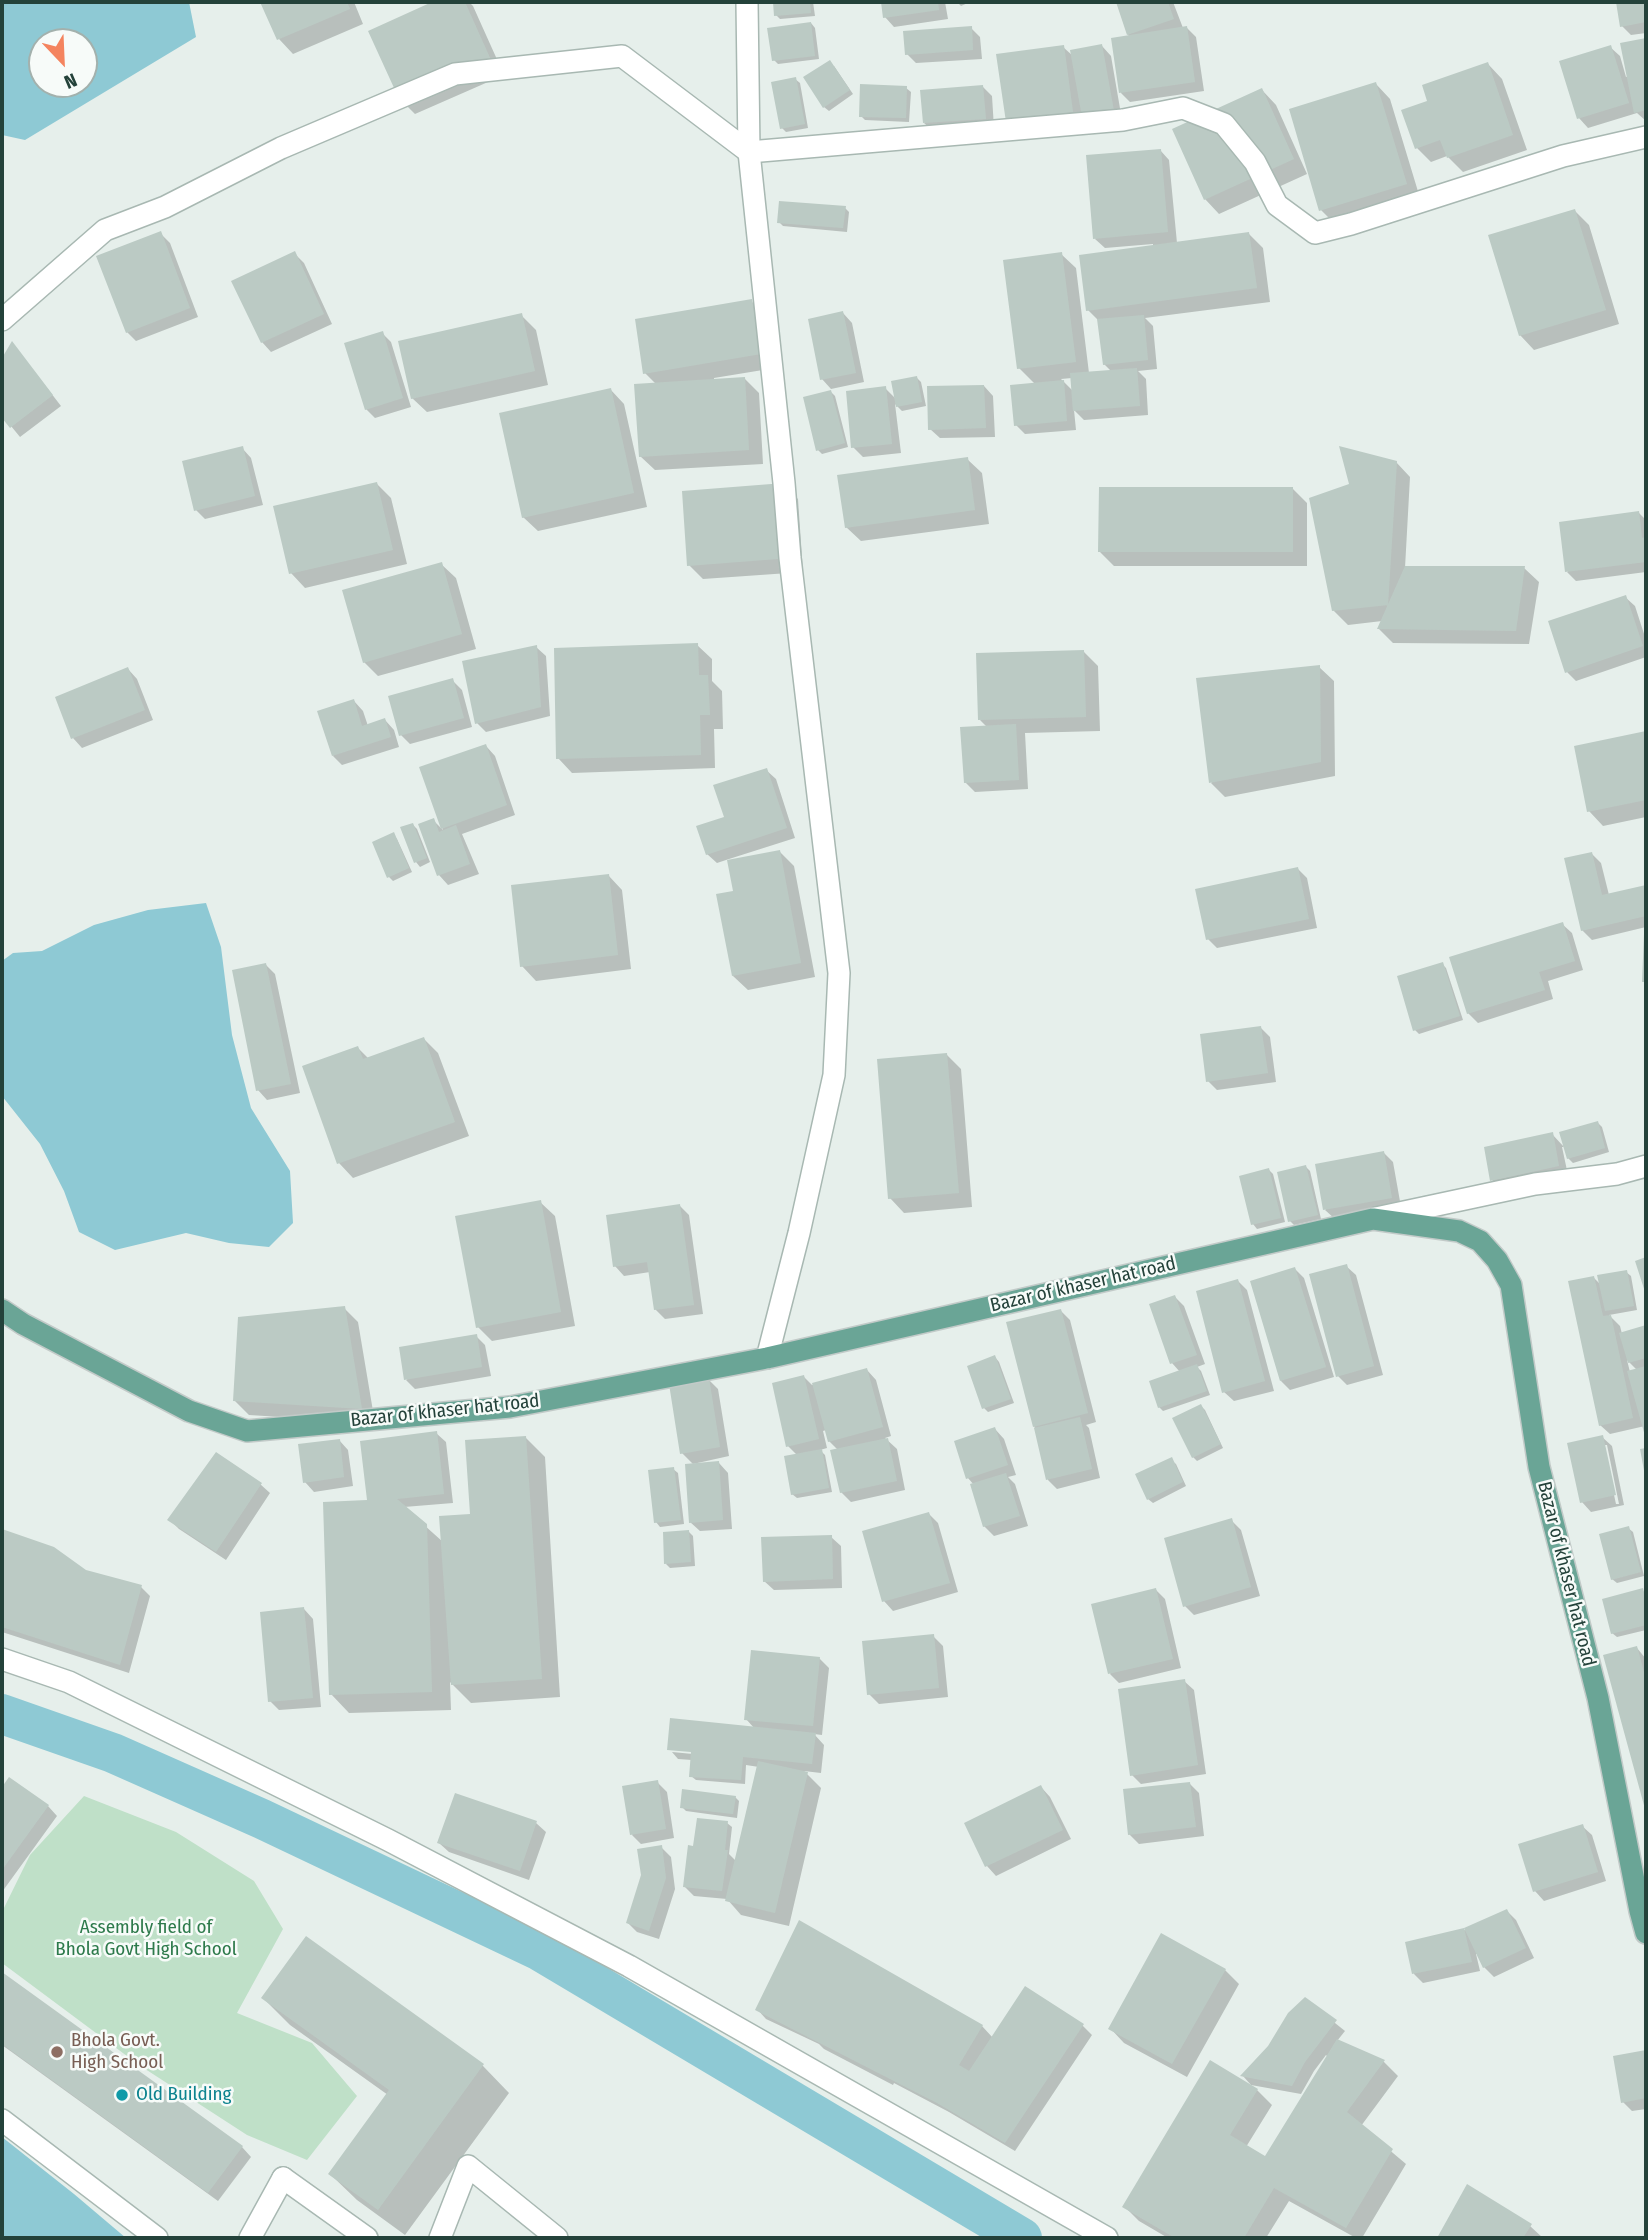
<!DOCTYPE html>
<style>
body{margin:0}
#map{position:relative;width:1648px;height:2240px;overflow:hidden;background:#e6efeb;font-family:"Fira Sans Condensed",sans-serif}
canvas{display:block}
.frame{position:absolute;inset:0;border:4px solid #24423a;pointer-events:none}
.north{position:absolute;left:28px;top:28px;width:70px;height:70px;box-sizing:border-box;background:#f7fbf9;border:2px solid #a3b1ad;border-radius:50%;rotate:157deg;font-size:19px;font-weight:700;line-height:28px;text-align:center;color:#24423a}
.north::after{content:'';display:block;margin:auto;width:24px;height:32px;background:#f4845f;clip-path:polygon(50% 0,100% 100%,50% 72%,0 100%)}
</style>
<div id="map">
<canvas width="1648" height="2240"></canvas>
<div class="frame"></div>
<div class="north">N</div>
</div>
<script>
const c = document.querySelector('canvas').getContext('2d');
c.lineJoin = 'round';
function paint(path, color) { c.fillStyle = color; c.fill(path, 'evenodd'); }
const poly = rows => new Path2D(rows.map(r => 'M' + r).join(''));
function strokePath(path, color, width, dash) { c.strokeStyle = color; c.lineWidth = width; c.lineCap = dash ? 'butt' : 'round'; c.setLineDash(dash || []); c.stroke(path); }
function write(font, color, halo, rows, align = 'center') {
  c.font = font + ' "Fira Sans Condensed",sans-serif'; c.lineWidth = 5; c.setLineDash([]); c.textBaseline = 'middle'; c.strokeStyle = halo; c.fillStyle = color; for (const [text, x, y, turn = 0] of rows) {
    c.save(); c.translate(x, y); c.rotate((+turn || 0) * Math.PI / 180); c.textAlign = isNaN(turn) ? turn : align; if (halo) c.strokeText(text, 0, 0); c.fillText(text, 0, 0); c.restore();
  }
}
const green = poly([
 [84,1796,176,1832,254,1881,283,1929,237,2013,312,2043,357,2096,307,2160,247,2135,139,2065,2,1963,2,1912,30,1855]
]);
const water = poly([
 [2,2,189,2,196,37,25,140,2,135],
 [42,42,84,42,84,84,42,84],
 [206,903,221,947,232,1035,251,1108,290,1171,293,1223,269,1247,229,1243,186,1233,115,1250,79,1232,64,1191,40,1144,2,1096,2,961,13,953,42,951,94,925,148,910],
 [2,2137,74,2194,126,2238,2,2238]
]);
const shadow = poly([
 [262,2,354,2,363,24,293,54,279,39],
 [436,2,469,2,473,6,504,75,415,114,401,100,370,32],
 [775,2,813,2,815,16,780,19,776,15],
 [882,2,945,2,948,19,894,27,885,17],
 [957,2,970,2,961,6],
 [1117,2,1173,2,1183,28,1187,28,1196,37,1204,91,1130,102,1121,93,1129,37],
 [1618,2,1646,2,1646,33,1631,35,1622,26],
 [811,23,815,28,819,59,778,64,774,60],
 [971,28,980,37,982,59,916,63,907,54],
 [1646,39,1646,121,1637,113,1588,128,1579,118,1610,47,1620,56,1626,77,1629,76,1622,44],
 [1102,46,1111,56,1122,120,1093,125,1080,112,1081,121,1017,131,1063,47,1073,56],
 [1488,64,1502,79,1527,150,1463,172,1447,156,1431,162,1417,148],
 [834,66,853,94,829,111,824,107],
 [795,79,800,83,808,128,786,132,782,128],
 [1376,84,1390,99,1420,198,1335,224,1321,210],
 [983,87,992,96,994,128,934,132,924,123],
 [906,88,911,92,909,122,865,120,861,116],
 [1262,90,1276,105,1307,174,1219,214,1205,199],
 [1160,150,1169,160,1177,243,1249,234,1263,248,1270,302,1145,318,1153,326,1157,369,1138,371,1146,379,1148,415,1084,420,1074,410,1076,430,1025,434,1016,425,1035,384,1019,368,1061,254,1076,268,1089,373,1112,372,1104,364,1099,321,1088,310,1153,247,1153,244,1105,248,1095,239],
 [1072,378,1073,391,1061,379],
 [845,208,849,212,847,232,783,226,779,222],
 [1575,211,1589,225,1619,324,1534,350,1520,335],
 [160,233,170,243,198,317,136,341,127,332],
 [294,253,304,263,332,324,271,352,262,342],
 [751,301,766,316,775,368,714,378,714,381,745,379,759,393,763,464,655,470,640,456,656,384,645,373],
 [843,313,852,323,864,382,831,389,822,379],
 [521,315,536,330,548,385,427,412,412,398],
 [382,333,391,342,411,407,375,418,366,409],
 [13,344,61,406,20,437,2,415,2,362],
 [916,377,921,382,926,406,902,411,895,404,901,453,863,457,853,447,885,388,896,399],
 [984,386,993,396,995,437,940,438,930,429],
 [610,389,624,404,647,507,538,531,523,517],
 [831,392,835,396,848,447,822,454,818,450],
 [242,448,251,458,263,505,205,519,196,510],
 [967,459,982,473,989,524,861,541,846,527],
 [1396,462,1410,477,1405,568,1524,568,1539,582,1529,644,1393,643,1379,629,1382,621,1348,625,1333,610,1351,485],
 [377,484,391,498,407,564,305,588,291,573],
 [784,485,798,499,803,572,703,579,689,565],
 [1293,489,1307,503,1307,566,1114,566,1100,552],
 [1639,513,1646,520,1646,572,1576,581,1567,572],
 [441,564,456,578,476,649,378,676,364,662],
 [1625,597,1635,606,1646,640,1646,657,1576,681,1567,672],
 [697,645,712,659,712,681,722,691,723,729,714,729,715,768,572,773,558,758],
 [536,647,546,656,550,716,486,732,477,723],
 [1084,652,1098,666,1100,731,1025,733,1028,789,975,792,965,782,987,727,980,720],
 [1319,667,1334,681,1335,776,1225,797,1211,783],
 [128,669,137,679,153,720,82,748,73,738],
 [452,680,462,690,472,727,410,744,401,735],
 [354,701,363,711,368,726,385,720,394,730,399,747,342,765,333,756],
 [1646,733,1646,817,1603,826,1589,811,1576,747],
 [486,746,495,756,515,815,462,834,479,874,448,885,439,875,433,820,443,830,422,768],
 [766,770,776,779,795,838,729,859,730,862,780,852,794,866,815,977,748,990,733,976,735,892,729,859,717,863,707,854],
 [413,825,417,829,430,862,420,867,416,862,403,828],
 [393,834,397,839,412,872,393,881,389,877],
 [1592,854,1601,863,1609,895,1646,887,1646,927,1592,940,1582,930],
 [1298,869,1307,878,1317,928,1217,948,1208,939],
 [608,875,622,890,631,969,536,981,522,966],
 [1562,924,1572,933,1583,970,1548,981,1553,999,1478,1023,1468,1013],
 [1442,964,1446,968,1463,1020,1419,1034,1415,1030],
 [266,965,275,974,300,1093,267,1100,258,1090],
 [1260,1027,1270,1037,1276,1082,1217,1090,1208,1081],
 [424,1039,438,1053,469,1136,353,1178,339,1163,304,1067,358,1048,369,1059],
 [947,1055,961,1069,972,1207,904,1213,890,1198],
 [1598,1123,1602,1127,1609,1152,1573,1163,1568,1158],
 [1552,1134,1564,1147,1562,1147,1568,1175,1501,1189,1492,1180],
 [1384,1153,1393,1162,1401,1207,1335,1219,1325,1210],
 [1306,1167,1310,1171,1321,1219,1294,1225,1290,1221],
 [1269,1170,1273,1174,1285,1222,1257,1229,1253,1224],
 [540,1202,555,1216,575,1326,492,1341,478,1327],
 [680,1206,689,1215,703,1314,665,1319,655,1309,650,1272,624,1276,615,1266],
 [1346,1266,1356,1275,1383,1375,1347,1385,1338,1376],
 [1295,1269,1304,1278,1334,1377,1290,1390,1281,1381],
 [1626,1272,1631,1276,1637,1310,1609,1315,1620,1326,1622,1334,1646,1327,1646,1432,1645,1426,1610,1434,1600,1425,1593,1277,1601,1285],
 [1627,1360,1637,1370,1630,1372],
 [1238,1281,1247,1290,1274,1391,1234,1401,1224,1392],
 [1175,1297,1184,1306,1205,1364,1197,1367,1201,1371,1210,1395,1163,1411,1159,1407,1180,1372,1172,1363],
 [344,1308,358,1322,375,1423,249,1415,234,1400],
 [1061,1311,1070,1320,1096,1422,1086,1425,1089,1428,1100,1478,1057,1489,1048,1480,1008,1324],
 [476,1336,485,1345,491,1376,415,1389,406,1380],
 [995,1357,999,1362,1014,1403,988,1412,984,1408],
 [867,1370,876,1380,891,1436,885,1438,897,1449,905,1490,851,1502,841,1492,838,1450,829,1441,826,1430,823,1431,827,1448,820,1450,825,1455,832,1492,797,1498,792,1494,797,1455,788,1446,804,1377,812,1385],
 [709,1380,718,1389,729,1456,693,1464,682,1453],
 [1201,1406,1205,1410,1223,1448,1197,1461,1193,1457],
 [995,1429,1004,1439,1016,1475,1008,1477,1015,1484,1028,1526,994,1536,984,1526,974,1485,968,1478],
 [436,1433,446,1442,453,1503,404,1507,443,1542,472,1515,526,1438,545,1457,560,1697,471,1703,450,1682,451,1710,349,1713,331,1694,369,1502],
 [1602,1437,1612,1446,1624,1505,1591,1512,1582,1502],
 [1603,1445,1607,1445,1619,1504,1616,1504],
 [339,1440,348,1450,353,1486,314,1492,305,1482],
 [1171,1460,1176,1464,1186,1486,1153,1503,1148,1499],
 [719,1463,728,1473,732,1529,700,1531,690,1522],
 [673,1469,678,1473,684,1524,660,1527,656,1522],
 [260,1484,270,1493,226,1560,179,1529,170,1520],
 [929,1514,938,1523,958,1592,893,1611,884,1601],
 [1231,1520,1241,1530,1260,1596,1194,1615,1185,1606],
 [1628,1528,1633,1532,1644,1576,1617,1583,1612,1579],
 [2,1531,54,1548,85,1571,141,1587,150,1596,129,1673,2,1632],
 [689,1532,693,1536,695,1566,670,1568,666,1564],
 [831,1537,841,1546,842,1588,774,1590,764,1581],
 [1156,1590,1165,1599,1181,1668,1119,1683,1110,1674],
 [1642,1590,1646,1594,1646,1630,1617,1637,1612,1633],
 [304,1609,313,1619,321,1707,279,1710,270,1701],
 [933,1636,943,1646,948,1697,879,1704,869,1694],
 [1637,1648,1646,1659,1646,1806,1629,1743],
 [819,1658,829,1668,822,1735,814,1734,824,1745,821,1773,804,1771,821,1788,789,1926,741,1915,727,1899,694,1896,684,1886,698,1848,727,1823,732,1827,729,1854,736,1861,759,1767,746,1765,745,1784,696,1780,691,1776,692,1760,678,1759,672,1752,693,1754,755,1729,746,1719],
 [1184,1681,1194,1690,1206,1774,1141,1784,1132,1775],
 [10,1779,48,1806,57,1816,2,1892,2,1790],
 [657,1782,667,1792,674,1838,641,1844,632,1835],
 [1190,1784,1199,1793,1204,1836,1139,1844,1129,1834],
 [1041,1787,1050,1797,1071,1839,996,1876,987,1866,966,1824],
 [735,1797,739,1801,737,1818,686,1811,682,1807],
 [536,1823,546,1832,529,1880,449,1852,439,1843],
 [1582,1826,1592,1835,1606,1881,1544,1901,1535,1891],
 [661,1847,671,1857,675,1889,659,1939,637,1932,628,1923],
 [1507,1911,1516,1920,1534,1958,1494,1977,1484,1967,1478,1954,1476,1954,1480,1971,1423,1983,1414,1974,1407,1943,1465,1930],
 [1225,1970,1239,1984,1187,2077,1124,2043,1110,2028],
 [2,1974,242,2147,251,2157,218,2201,2,2045],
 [263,1998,483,2066,509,2093,405,2235,357,2200,330,2174,388,2095,290,2025],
 [1305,1999,1345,2031,1337,2041,1384,2062,1398,2076,1361,2126,1406,2164,1362,2238,1356,2238,1289,2201,1266,2238,1168,2238,1139,2221,1124,2206,1211,2062,1257,2090,1272,2105,1246,2147,1265,2159,1328,2057,1326,2055,1314,2071,1301,2094,1251,2085,1243,2076,1269,2047],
 [757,2009,982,2026,993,2038,1082,2025,1092,2035,1015,2151,949,2112,894,2083,893,2085,824,2049,819,2044,766,2019],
 [1646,2052,1646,2109,1632,2111,1623,2102,1615,2057],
 [1467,2186,1530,2226,1543,2238,1439,2238]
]);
const canal = poly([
 [2,1714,113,1753,262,1819,540,1951,1022,2238]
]);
const building = poly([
 [260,2,347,2,350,9,277,40],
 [432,2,465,2,491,60,400,101,368,31],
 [773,2,810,2,811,13,774,16],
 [881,2,938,2,939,10,883,18],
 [1116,2,1168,2,1174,19,1127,35],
 [1616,2,1646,2,1646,22,1620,27],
 [811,22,815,56,772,61,767,28],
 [972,26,973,50,905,55,903,31],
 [1187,26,1195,82,1119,93,1111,38],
 [1646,38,1646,110,1634,113,1620,43],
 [1102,44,1114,111,1082,117,1070,50],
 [1064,45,1073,112,1006,122,996,54],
 [1611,45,1629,103,1577,119,1559,61],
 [830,60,850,90,823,108,803,77],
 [1488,62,1513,135,1447,158,1440,140,1415,149,1401,110,1427,101,1422,85],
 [796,77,805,124,780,129,771,82],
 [1376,82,1407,184,1319,211,1289,109],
 [860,84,907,86,906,118,859,117],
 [983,85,986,119,923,123,920,90],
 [1262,88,1294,159,1204,200,1172,129],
 [1161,149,1168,232,1093,239,1086,155],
 [779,201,846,206,843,228,777,223],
 [1575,209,1606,310,1519,336,1488,235],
 [161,231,190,308,126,333,96,256],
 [1249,232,1257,288,1086,311,1079,255],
 [295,251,324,314,261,343,231,281],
 [1062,252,1076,362,1017,369,1003,260],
 [752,299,761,354,643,374,635,319],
 [843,311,856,373,820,380,808,319],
 [522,313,535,371,411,399,398,341],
 [1144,315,1148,360,1103,365,1097,319],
 [383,331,403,398,365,410,344,343],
 [12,341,53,395,10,428,2,418,2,358],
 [1137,368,1140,406,1073,411,1070,373],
 [917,376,922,402,896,407,891,381],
 [745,377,749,450,639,457,634,384],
 [1064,380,1067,421,1014,426,1010,385],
 [984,385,986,428,928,430,927,386],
 [886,386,892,444,851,448,846,391],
 [611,388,634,493,522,518,499,413],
 [831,390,845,443,816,451,803,397],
 [243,446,255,496,194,511,182,461],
 [1339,446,1397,461,1388,605,1332,611,1309,498,1349,484],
 [968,457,975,510,845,528,837,475],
 [377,482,393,550,289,574,273,506],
 [784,483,790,558,687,566,682,491],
 [1099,487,1293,487,1293,552,1098,552],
 [1639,511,1642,538,1646,537,1646,562,1565,572,1559,522],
 [442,562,462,634,363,663,342,590],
 [1405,566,1525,566,1516,631,1377,629],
 [1626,595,1643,646,1565,673,1548,621],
 [698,643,699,675,708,675,710,715,700,715,701,755,556,759,554,648],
 [537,645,541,707,475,724,462,661],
 [1084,650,1086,717,978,720,976,653],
 [1320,665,1321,762,1209,783,1196,678],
 [128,667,145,710,71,739,55,697],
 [453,678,464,718,399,736,388,696],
 [354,699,362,726,385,718,391,737,332,756,317,711],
 [1016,724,1019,780,964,783,960,727],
 [1646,731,1646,800,1587,812,1574,746],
 [486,744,507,805,441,829,419,767],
 [767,768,787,828,706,855,696,826,724,817,713,785],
 [434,818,439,832,456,825,470,864,437,876,418,824],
 [413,823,427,858,414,863,400,827],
 [394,832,409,868,387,878,372,842],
 [780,850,801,963,732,976,716,894,733,891,727,860],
 [1592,852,1602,895,1646,885,1646,916,1581,931,1564,858],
 [1298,867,1309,919,1206,940,1195,889],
 [609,874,618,955,520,967,511,885],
 [1563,922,1575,961,1539,972,1545,990,1467,1014,1449,957],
 [1644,934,1646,935,1646,982,1642,982],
 [1443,962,1460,1016,1413,1031,1397,976],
 [266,963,291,1084,256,1091,232,970],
 [1261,1026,1268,1073,1206,1082,1200,1034],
 [424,1037,455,1122,337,1164,302,1066,358,1046,363,1059],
 [947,1053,959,1193,888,1199,877,1059],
 [1598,1121,1605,1148,1567,1159,1559,1132],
 [1553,1132,1559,1166,1490,1181,1484,1147],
 [1384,1151,1392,1198,1323,1210,1315,1164],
 [1306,1165,1318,1215,1288,1222,1277,1172],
 [1269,1168,1281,1218,1251,1225,1239,1176],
 [541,1200,561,1312,476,1328,455,1216],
 [680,1204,694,1305,654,1310,647,1262,613,1267,606,1215],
 [1646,1257,1646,1295,1635,1261],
 [1347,1264,1374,1366,1336,1377,1309,1274],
 [1295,1267,1326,1367,1280,1381,1250,1281],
 [1627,1270,1634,1306,1605,1311,1597,1275],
 [1594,1276,1603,1316,1611,1315,1633,1418,1599,1426,1568,1281],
 [1238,1279,1265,1381,1222,1393,1196,1291],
 [1175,1295,1197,1355,1170,1364,1149,1304],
 [345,1306,362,1409,233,1401,238,1317],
 [1061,1309,1088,1413,1033,1427,1006,1322],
 [1646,1325,1646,1358,1628,1363,1619,1333],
 [477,1334,482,1367,404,1380,399,1347],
 [995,1355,1011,1399,982,1409,967,1366],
 [1197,1364,1207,1391,1158,1408,1149,1381],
 [1646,1366,1646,1436,1645,1436,1627,1371],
 [867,1368,883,1427,828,1442,812,1383],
 [804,1375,819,1439,786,1447,772,1383],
 [709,1378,720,1447,680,1454,669,1384],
 [1201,1404,1221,1444,1192,1458,1172,1418],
 [1080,1417,1092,1469,1046,1480,1034,1428],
 [995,1427,1008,1465,966,1479,954,1441],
 [437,1431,444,1494,397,1499,427,1524,432,1692,329,1695,323,1502,367,1500,360,1441],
 [1603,1435,1616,1495,1580,1503,1567,1443],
 [526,1436,542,1679,451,1685,439,1516,470,1514,465,1440],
 [888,1438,897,1481,840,1493,830,1450],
 [340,1439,344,1477,303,1483,298,1444],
 [1646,1448,1646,1476,1645,1476,1640,1449],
 [822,1449,829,1488,791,1495,784,1456],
 [216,1452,262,1483,216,1552,167,1520],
 [1172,1457,1183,1482,1147,1500,1135,1474],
 [719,1461,723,1520,689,1523,685,1464],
 [674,1467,681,1520,654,1523,648,1470],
 [1006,1473,1020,1516,983,1527,970,1484],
 [929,1512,950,1583,882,1602,862,1531],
 [1232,1518,1251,1587,1183,1607,1164,1538],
 [1629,1526,1641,1572,1611,1580,1599,1534],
 [2,1529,54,1547,86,1570,142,1585,120,1665,2,1627],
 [689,1530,691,1562,664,1564,663,1532],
 [832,1535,833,1579,763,1582,761,1537],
 [1156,1588,1173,1659,1108,1674,1091,1604],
 [1643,1588,1646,1601,1646,1625,1611,1634,1602,1599],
 [304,1607,313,1698,268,1702,260,1612],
 [934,1634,939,1688,867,1695,862,1641],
 [1637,1646,1646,1680,1645,1809,1603,1655],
 [751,1650,820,1657,813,1726,744,1720],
 [1185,1679,1198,1765,1130,1776,1118,1689],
 [670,1718,816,1733,812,1764,743,1757,741,1780,689,1777,691,1752,667,1750],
 [758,1761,808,1772,775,1913,725,1901],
 [9,1777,49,1805,2,1870,2,1787],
 [658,1780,666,1829,630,1835,622,1786],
 [1190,1782,1196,1827,1128,1835,1123,1789],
 [1041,1785,1063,1830,985,1867,964,1823],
 [682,1789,736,1796,733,1814,680,1808],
 [455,1793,537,1821,520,1871,437,1843],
 [697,1818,728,1821,725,1850,728,1850,722,1891,683,1887,688,1845,693,1846],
 [1583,1824,1598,1872,1533,1892,1518,1844],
 [662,1845,666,1878,649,1931,626,1923,641,1875,637,1849],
 [1507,1909,1526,1948,1483,1968,1464,1928,1472,1962,1412,1974,1405,1942,1464,1928],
 [799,1920,983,2025,959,2065,969,2071,1025,1986,1084,2024,1005,2143,937,2103,755,2010],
 [1161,1933,1226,1969,1172,2064,1108,2029],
 [306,1936,484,2064,378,2210,328,2174,389,2090,261,1998],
 [2,1972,243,2146,208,2193,2,2044],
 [1305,1997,1337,2020,1305,2062,1292,2086,1240,2076,1268,2046,1288,2013],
 [1337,2039,1385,2060,1347,2112,1393,2149,1346,2228,1274,2188,1244,2238,1175,2238,1122,2207,1210,2060,1258,2089,1230,2135,1265,2156],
 [1646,2050,1646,2098,1621,2103,1613,2056],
 [1467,2184,1532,2224,1523,2238,1437,2238]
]);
const service = poly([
 [283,2178,367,2238],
 [440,2238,468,2166,557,2238]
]);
const minor = poly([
 [2,320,105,230,165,207,281,148,455,74,622,56,749,152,1123,120,1183,108,1224,124,1255,162,1277,205,1315,233,1351,224,1563,156,1646,137],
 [1376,1218,1535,1184,1617,1174,1646,1166],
 [2,2120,157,2238],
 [250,2238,283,2178]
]);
const tertiary = poly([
 [747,2,749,152,784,483,790,558,839,973,834,1075,799,1233,767,1358],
 [2,1659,69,1682,388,1840,629,1966,1107,2238]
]);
const primary = poly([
 [2,1310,23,1324,189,1411,247,1431,510,1407,767,1358,1373,1219,1459,1231,1480,1241,1497,1260,1511,1285,1539,1467,1598,1698,1640,1911,1646,1933]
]);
const markers = [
 [57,2052,7,"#8d6e63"],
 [122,2095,7,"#0f9aa8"]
];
const streetNames = [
 ["Bazar of khaser hat road",1083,1285,-13],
 ["Bazar of khaser hat road",445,1411,-6],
 ["Bazar of khaser hat road",1566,1574,76]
];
const parkNames = [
 ["Assembly field of",146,1928],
 ["Bhola Govt High School",146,1950]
];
const educationNames = [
 ["Bhola Govt.",71,2041],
 ["High School",71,2063]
];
const cultureNames = [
 ["Old Building",136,2095]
];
paint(green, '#bfe0c8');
paint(water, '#8ec9d4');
paint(shadow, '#0003');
strokePath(canal, '#8ec9d4', 40);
paint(building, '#bbcac4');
strokePath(service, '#a8b8b2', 24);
strokePath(minor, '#a8b8b2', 24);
strokePath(tertiary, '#a8b8b2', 24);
strokePath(primary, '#c2cac8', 24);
strokePath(service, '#fff', 21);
strokePath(minor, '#fff', 21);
strokePath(tertiary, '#fff', 21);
strokePath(primary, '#6aa596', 21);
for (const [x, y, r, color] of markers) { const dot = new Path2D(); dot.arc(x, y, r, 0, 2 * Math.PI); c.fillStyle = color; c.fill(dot); strokePath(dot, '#f7fbf9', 2.5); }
write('19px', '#24423a', '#f7fbf9', streetNames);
write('19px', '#2d7a4b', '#f7fbf9', parkNames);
write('19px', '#785e54', '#f7fbf9', educationNames, 'left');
write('19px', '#0d838f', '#f7fbf9', cultureNames, 'left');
</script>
